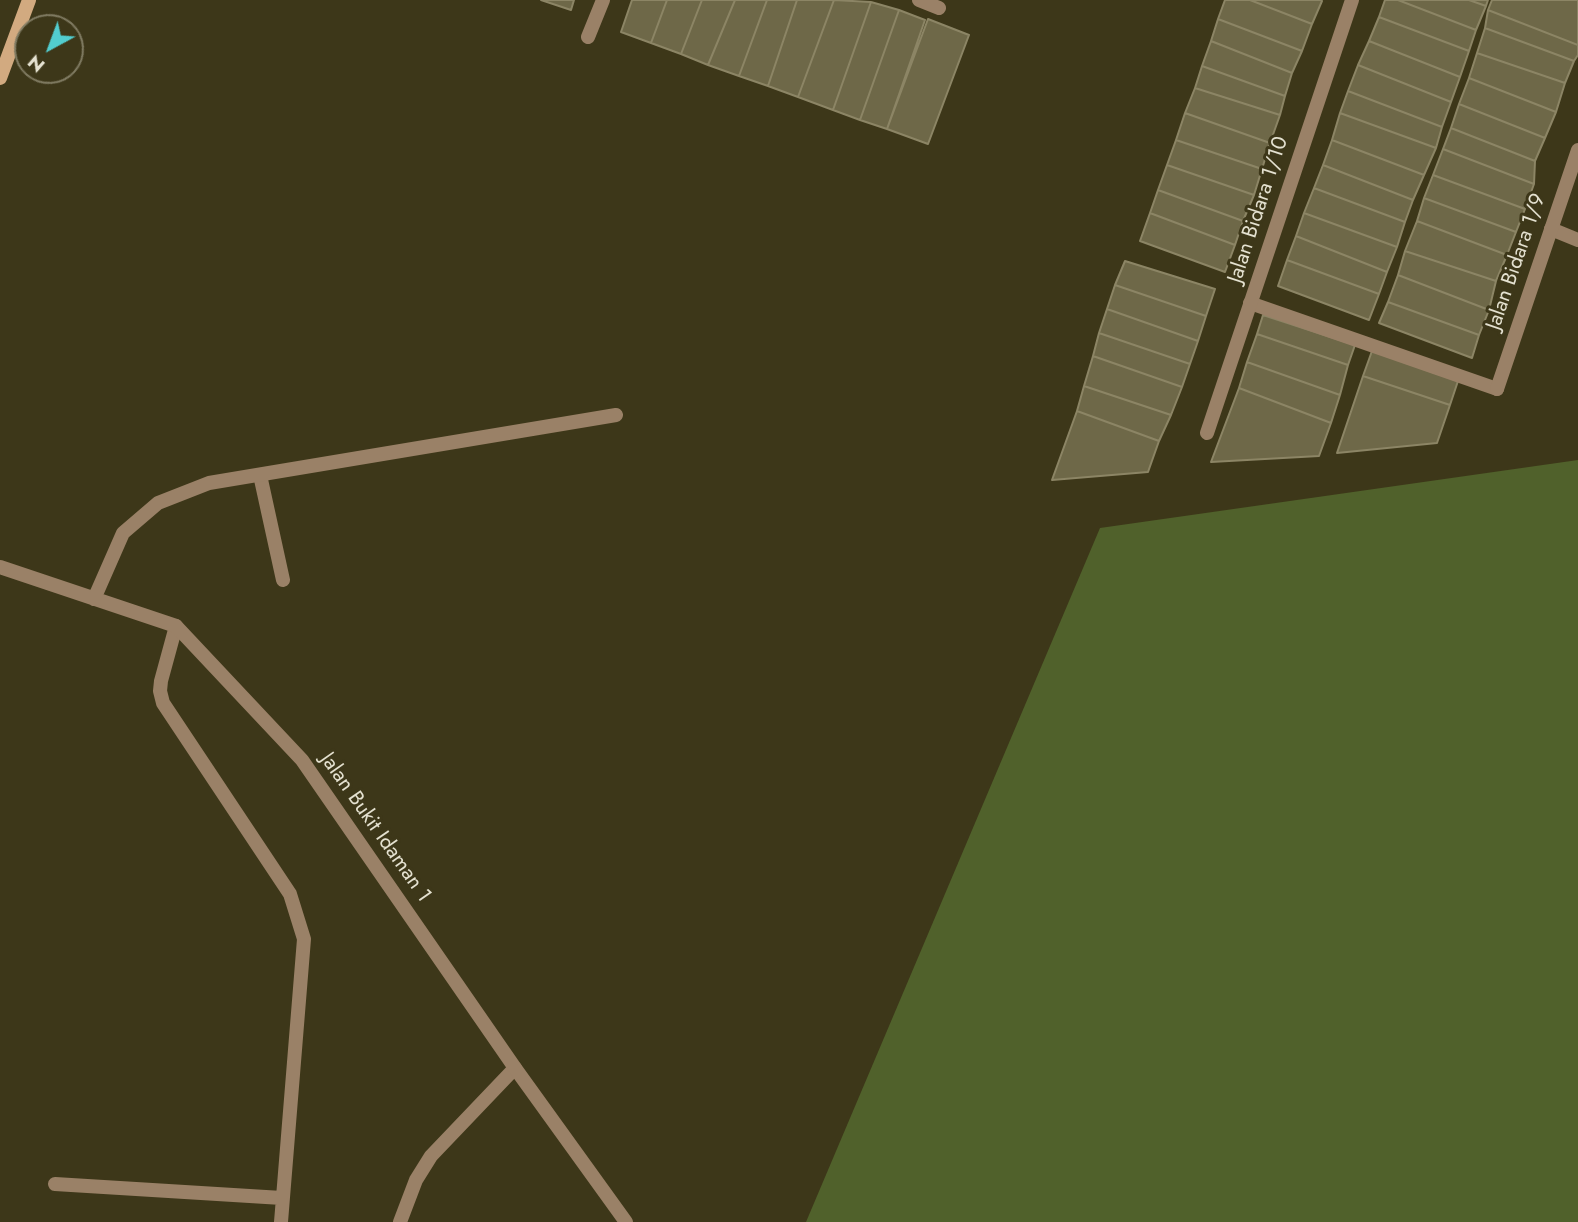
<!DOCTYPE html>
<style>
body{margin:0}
#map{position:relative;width:1578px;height:1222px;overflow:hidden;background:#3d3719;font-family:Jost,sans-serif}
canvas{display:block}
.north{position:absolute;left:14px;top:14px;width:70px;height:70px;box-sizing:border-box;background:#3d3719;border:2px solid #807b62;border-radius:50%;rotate:221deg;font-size:19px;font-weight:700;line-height:28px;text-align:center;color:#e4e1d0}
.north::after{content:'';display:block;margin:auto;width:24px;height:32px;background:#52cdcf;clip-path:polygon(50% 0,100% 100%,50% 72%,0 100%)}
</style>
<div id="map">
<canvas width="1578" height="1222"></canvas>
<div class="north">N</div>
</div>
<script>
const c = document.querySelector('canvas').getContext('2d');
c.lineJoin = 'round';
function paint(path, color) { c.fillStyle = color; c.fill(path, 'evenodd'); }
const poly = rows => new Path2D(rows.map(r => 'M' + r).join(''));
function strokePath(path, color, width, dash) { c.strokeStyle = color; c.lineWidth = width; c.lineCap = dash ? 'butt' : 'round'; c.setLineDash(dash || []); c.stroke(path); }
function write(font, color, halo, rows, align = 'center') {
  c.font = font + ' Jost,sans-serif'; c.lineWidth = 6; c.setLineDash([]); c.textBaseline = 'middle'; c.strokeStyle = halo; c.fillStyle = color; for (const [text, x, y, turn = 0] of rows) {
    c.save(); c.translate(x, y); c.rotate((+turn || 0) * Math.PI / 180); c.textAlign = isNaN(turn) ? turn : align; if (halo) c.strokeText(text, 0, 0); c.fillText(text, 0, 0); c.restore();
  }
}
const green = poly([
 [1578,460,1578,1222,806,1222,1100,528]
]);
const building = poly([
 [541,0,574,0,571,10,541,0],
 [632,0,667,0,651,43,621,32,632,0],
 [667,0,702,0,681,54,651,43,667,0],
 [702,0,735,0,708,65,681,54,702,0],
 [735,0,767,0,739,76,708,65,735,0],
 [767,0,797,0,768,86,739,76,767,0],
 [797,0,834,0,798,97,768,86,797,0],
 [834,0,871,2,833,110,798,97,834,0],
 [1225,0,1250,0,1312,24,1302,51,1218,19,1225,0],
 [1250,0,1321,0,1322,1,1312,24,1250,0],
 [1385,0,1398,0,1476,30,1469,51,1379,17,1385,0],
 [1398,0,1469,0,1486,6,1476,30,1398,0],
 [1469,0,1488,0,1486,6,1469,0],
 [1492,0,1578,0,1578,45,1488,10,1492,0],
 [871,2,899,10,860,120,833,110,871,2],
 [899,10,925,20,887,129,860,120,899,10],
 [1488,10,1578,45,1578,55,1574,61,1485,28,1488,10],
 [1379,17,1469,51,1460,77,1369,41,1379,17],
 [928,19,969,35,928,144,887,129,928,19],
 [1218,19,1302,51,1292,73,1211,41,1218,19],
 [1485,28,1574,61,1565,83,1477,53,1485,28],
 [1211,41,1292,73,1285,96,1202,66,1211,41],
 [1369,41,1460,77,1451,102,1358,65,1369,41],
 [1477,53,1565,83,1556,112,1469,78,1477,53],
 [1358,65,1451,102,1442,127,1348,91,1358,65],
 [1202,66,1285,96,1280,115,1195,88,1202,66],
 [1469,78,1556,112,1545,138,1459,104,1469,78],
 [1195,88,1280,115,1270,143,1185,113,1195,88],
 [1348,91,1442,127,1436,148,1340,113,1348,91],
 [1459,104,1545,138,1535,161,1451,128,1459,104],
 [1185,113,1270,143,1262,169,1176,140,1185,113],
 [1340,113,1436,148,1424,175,1332,140,1340,113],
 [1451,128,1535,161,1534,184,1443,149,1451,128],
 [1176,140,1262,169,1254,195,1167,165,1176,140],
 [1332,140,1424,175,1413,200,1323,165,1332,140],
 [1443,149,1534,184,1525,209,1433,175,1443,149],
 [1167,165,1254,195,1243,221,1158,190,1167,165],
 [1323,165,1413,200,1405,222,1314,188,1323,165],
 [1433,175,1525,209,1516,232,1424,198,1433,175],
 [1314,188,1405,222,1397,247,1304,213,1314,188],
 [1158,190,1243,221,1235,245,1150,213,1158,190],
 [1424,198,1516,232,1507,255,1417,221,1424,198],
 [1150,213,1235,245,1225,272,1140,241,1150,213],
 [1304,213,1397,247,1387,272,1296,236,1304,213],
 [1417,221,1507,255,1496,281,1405,251,1417,221],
 [1296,236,1387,272,1379,294,1287,260,1296,236],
 [1405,251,1496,281,1489,310,1398,275,1405,251],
 [1287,260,1379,294,1369,320,1278,286,1287,260],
 [1125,261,1215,289,1206,316,1115,285,1125,261],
 [1398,275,1489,310,1479,335,1388,302,1398,275],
 [1115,285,1206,316,1198,341,1107,309,1115,285],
 [1388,302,1479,335,1472,358,1379,323,1388,302],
 [1107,309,1198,341,1190,364,1099,333,1107,309],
 [1263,315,1355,345,1348,365,1257,334,1263,315],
 [1099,333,1190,364,1182,387,1093,356,1099,333],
 [1257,334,1348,365,1340,395,1247,362,1257,334],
 [1372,351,1458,381,1450,405,1363,376,1372,351],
 [1093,356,1182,387,1171,415,1084,386,1093,356],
 [1247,362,1340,395,1331,423,1239,388,1247,362],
 [1363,376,1450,405,1437,443,1337,453,1363,376],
 [1084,386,1171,415,1159,441,1077,411,1084,386],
 [1239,388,1331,423,1319,456,1211,462,1239,388],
 [1077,411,1159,441,1148,472,1052,480,1077,411]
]);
const service = poly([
 [588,37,603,0],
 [1551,229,1578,240],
 [1250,303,1497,389],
 [260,475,283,580],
 [176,626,161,681,160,691,163,703,290,894,304,939,281,1222],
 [55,1184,282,1198],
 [400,1222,416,1180,431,1156,515,1068]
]);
const minor = poly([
 [919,0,939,8],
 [1497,389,1578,150],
 [1207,433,1352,0],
 [0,567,176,626,302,760,515,1068,626,1222],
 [94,599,123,533,158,503,209,483,616,415]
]);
const secondary = poly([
 [0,78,29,0]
]);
const streetNames = [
 ["Jalan Bidara 1/10",1259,210,-72],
 ["Jalan Bidara 1/9",1517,262,-71],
 ["Jalan Bukit Idaman 1",375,828,55]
];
paint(green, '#50612b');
paint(building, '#6e6848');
strokePath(building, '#8c8565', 2);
strokePath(service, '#9a8167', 14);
strokePath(minor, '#9a8167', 14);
strokePath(secondary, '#d2aa80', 14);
write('21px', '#e4e1d0', '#3d3719', streetNames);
</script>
